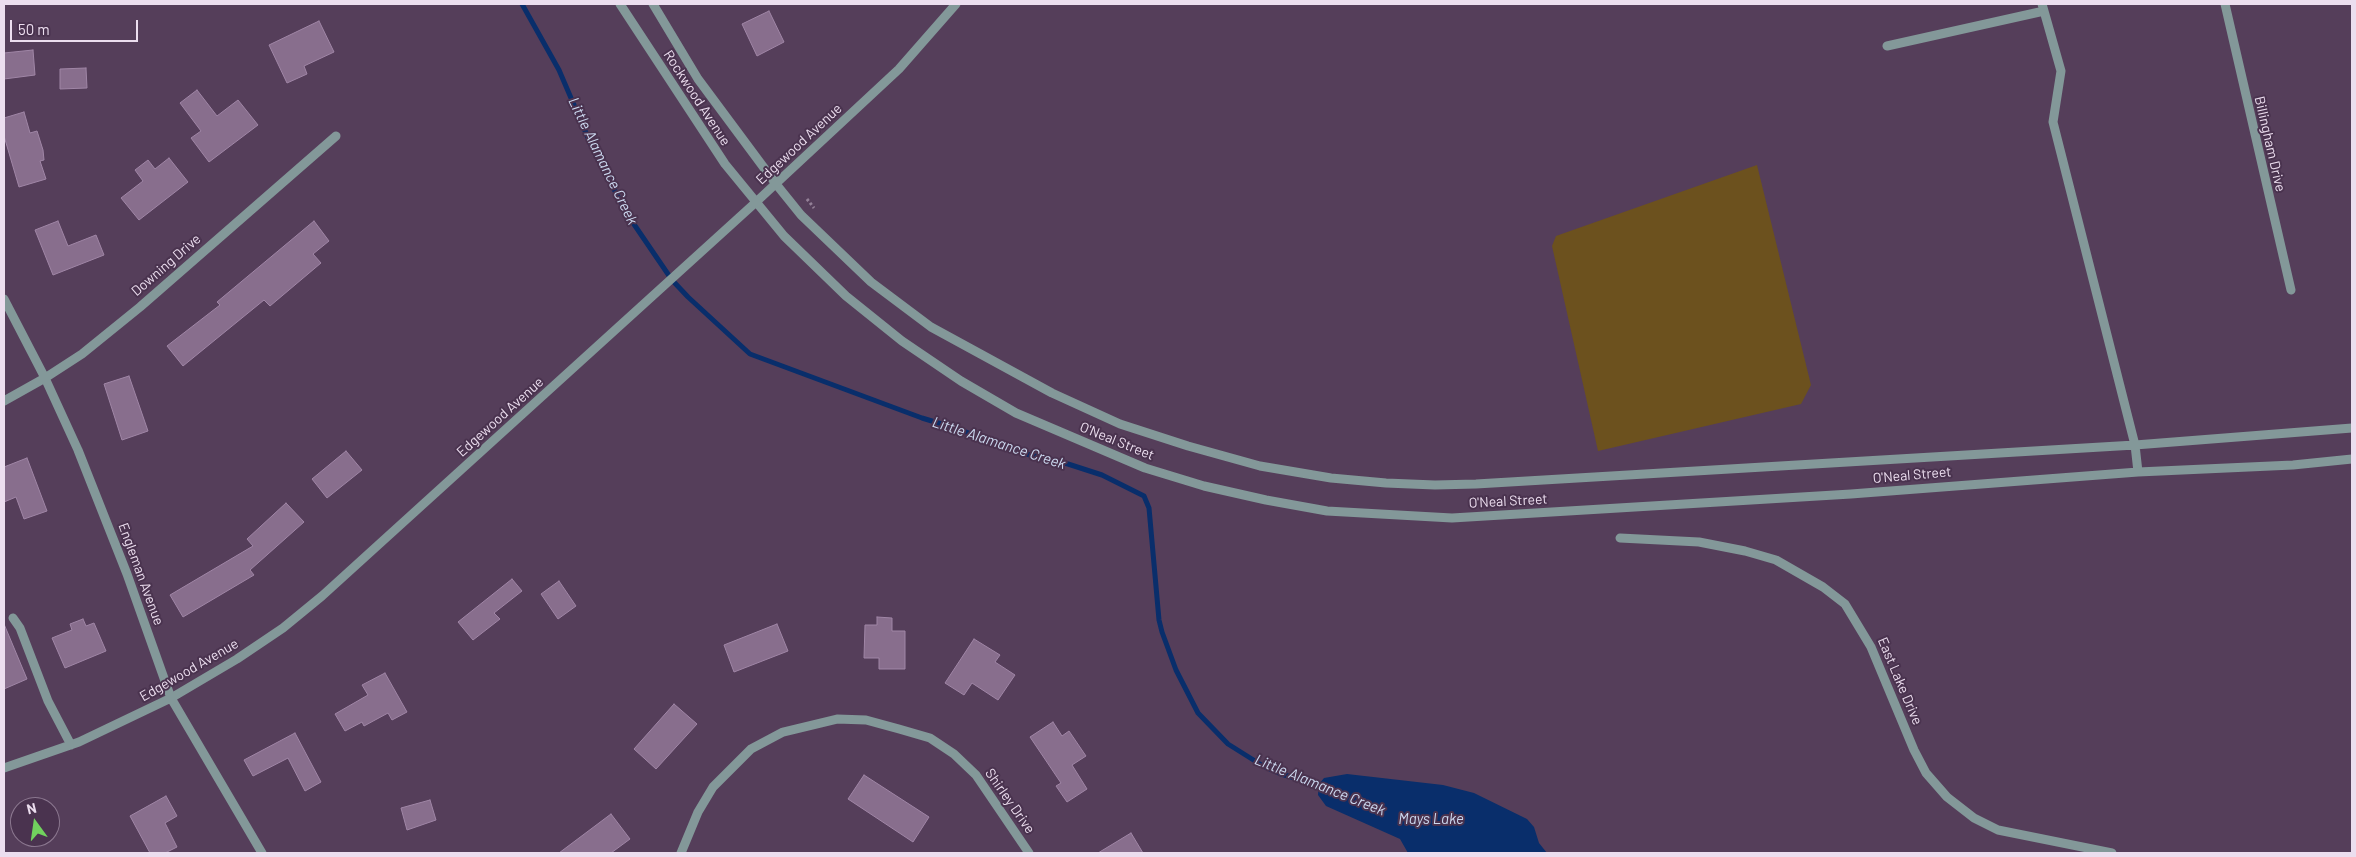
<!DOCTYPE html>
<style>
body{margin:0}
#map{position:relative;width:2356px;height:857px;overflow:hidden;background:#553e5a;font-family:Barlow,sans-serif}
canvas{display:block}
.frame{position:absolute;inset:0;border:5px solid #ecdeef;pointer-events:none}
.north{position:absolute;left:10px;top:797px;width:50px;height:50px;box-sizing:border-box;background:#4a334f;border:1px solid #8b778f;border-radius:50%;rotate:346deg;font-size:14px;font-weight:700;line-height:20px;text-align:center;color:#ecdeef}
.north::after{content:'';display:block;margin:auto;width:18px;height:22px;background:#71d25e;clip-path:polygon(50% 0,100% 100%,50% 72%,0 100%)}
.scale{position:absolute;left:10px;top:20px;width:128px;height:22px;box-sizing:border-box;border:2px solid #ecdeef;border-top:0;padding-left:6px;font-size:15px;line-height:18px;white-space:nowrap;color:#ecdeef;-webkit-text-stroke:4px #4a334f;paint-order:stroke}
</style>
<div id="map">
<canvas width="2356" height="857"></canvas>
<div class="frame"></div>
<div class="north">N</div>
<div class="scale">50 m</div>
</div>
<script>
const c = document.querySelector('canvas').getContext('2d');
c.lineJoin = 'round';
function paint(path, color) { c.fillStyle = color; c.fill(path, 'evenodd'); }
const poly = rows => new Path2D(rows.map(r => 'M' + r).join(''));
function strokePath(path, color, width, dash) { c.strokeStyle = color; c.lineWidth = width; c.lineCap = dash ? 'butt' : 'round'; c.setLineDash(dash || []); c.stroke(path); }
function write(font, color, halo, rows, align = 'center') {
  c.font = font + ' Barlow,sans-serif'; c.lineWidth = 4; c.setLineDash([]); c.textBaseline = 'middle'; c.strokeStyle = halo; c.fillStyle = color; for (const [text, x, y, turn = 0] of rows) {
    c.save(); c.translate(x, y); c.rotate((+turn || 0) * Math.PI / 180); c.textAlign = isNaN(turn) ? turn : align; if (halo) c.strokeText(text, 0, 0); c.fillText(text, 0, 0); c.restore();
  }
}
const green = poly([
 [1757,165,1811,385,1801,404,1598,451,1552,246,1556,236]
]);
const water = poly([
 [1347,774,1443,785,1474,793,1527,819,1534,827,1539,843,1547,853,1408,853,1400,839,1326,806,1318,795,1319,784,1324,778]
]);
const stream = poly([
 [522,4,559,70,592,147,627,214,672,280,688,297,750,354,922,418,958,429,1022,453,1068,464,1102,475,1144,496,1149,508,1159,620,1162,632,1176,670,1198,713,1228,744,1263,766,1281,774,1323,786]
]);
const building = poly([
 [769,11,784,42,757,56,742,24,769,11],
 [319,21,334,52,304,66,307,74,287,83,269,45,319,21],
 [33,50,35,75,4,79,4,53,33,50],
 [86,68,87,88,60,89,60,69,86,68],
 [197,90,217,116,238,100,258,125,209,162,191,138,201,131,180,103,197,90],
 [24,112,30,133,37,131,43,150,44,160,40,161,46,179,19,187,4,136,4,118,24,112],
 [169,158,188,182,139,220,121,198,143,181,135,170,148,160,155,169,169,158],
 [58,221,68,246,96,235,104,255,53,275,35,230,58,221],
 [314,221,329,241,313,254,321,263,270,306,264,300,183,366,167,346,220,305,217,302,314,221],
 [129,376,148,431,122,440,104,384,129,376],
 [346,451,362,470,327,498,312,479,346,451],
 [27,458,47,511,24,519,16,497,4,502,4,467,27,458],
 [286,503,304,522,250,570,254,575,183,617,170,595,253,546,247,539,286,503],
 [512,579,522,591,494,613,500,619,473,640,458,622,512,579],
 [559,581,576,606,558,619,541,594,559,581],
 [877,617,892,618,892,631,905,631,905,669,879,669,879,658,864,658,865,625,877,625,877,617],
 [83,619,86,626,94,623,106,651,65,668,52,638,72,630,70,624,83,619],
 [4,624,27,679,4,689,4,624],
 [777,624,788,651,734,672,724,645,777,624],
 [974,639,1000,655,995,662,1015,675,998,700,972,683,964,695,945,683,974,639],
 [385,673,407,712,392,720,388,713,364,726,362,722,345,731,335,714,368,695,362,685,385,673],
 [674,704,697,724,656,769,634,749,674,704],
 [1053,722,1062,736,1069,731,1086,756,1072,765,1087,789,1067,802,1056,786,1061,783,1030,737,1053,722],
 [295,733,321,782,305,791,288,758,253,776,244,760,295,733],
 [864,775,929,817,913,842,848,799,864,775],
 [166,796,177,816,165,823,177,847,165,853,150,853,130,816,166,796],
 [430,800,436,820,407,830,401,808,430,800],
 [611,814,630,839,611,853,559,853,611,814],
 [1131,833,1143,853,1098,853,1131,833]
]);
const path = poly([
 [807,199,814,208]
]);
const minor = poly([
 [620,4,725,164,784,236,846,296,902,341,961,381,1016,413,1145,468,1204,486,1266,500,1327,511,1452,518,1851,494,2138,472,2293,465,2352,459],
 [653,4,698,79,776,184,801,215,871,282,931,327,1052,393,1120,424,1188,446,1260,466,1331,478,1386,483,1435,485,1476,484,2135,445,2352,428],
 [2225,4,2291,290],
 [2044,11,2061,71,2053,122,2135,445,2138,472],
 [1887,46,2044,11,2042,4],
 [4,299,45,378,78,450,127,574,171,698,262,853],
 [4,401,45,378,82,354,140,307,336,136],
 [1620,538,1699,542,1745,551,1776,560,1823,587,1845,604,1871,647,1914,750,1926,773,1947,797,1974,818,1998,830,2112,853],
 [13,618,20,628,48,701,71,745],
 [4,768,79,742,171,698,237,659,283,628,322,596,755,203,899,69,956,4],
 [681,853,698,812,713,787,751,749,783,732,837,719,866,720,899,729,930,738,954,754,976,775,1029,853]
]);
const streetNames = [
 ["Rockwood Avenue",697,98,57],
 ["Edgewood Avenue",799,144,-43],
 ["Billingham Drive",2270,144,77],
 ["Downing Drive",166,265,-41],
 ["Edgewood Avenue",500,417,-42],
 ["O'Neal Street",1117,441,22],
 ["O'Neal Street",1912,475,-5],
 ["O'Neal Street",1508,501,-3],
 ["Engleman Avenue",141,574,70],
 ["Edgewood Avenue",189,670,-30],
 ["East Lake Drive",1900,681,67],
 ["Shirley Drive",1010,801,55]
];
const waterNames = [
 ["Little Alamance Creek",603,161,64],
 ["Little Alamance Creek",999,443,18],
 ["Little Alamance Creek",1320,785,22],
 ["Mays Lake",1431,819]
];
paint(green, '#6c511e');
paint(water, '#092e6b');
strokePath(stream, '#092e6b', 5);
paint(building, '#886e8d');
strokePath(building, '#a086a6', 1);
strokePath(path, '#948198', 3, [2.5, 2.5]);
strokePath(minor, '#839899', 9);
write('14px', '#ecdeef', '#4a334f', streetNames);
write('italic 15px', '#cddaf1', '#4a334f', waterNames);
</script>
